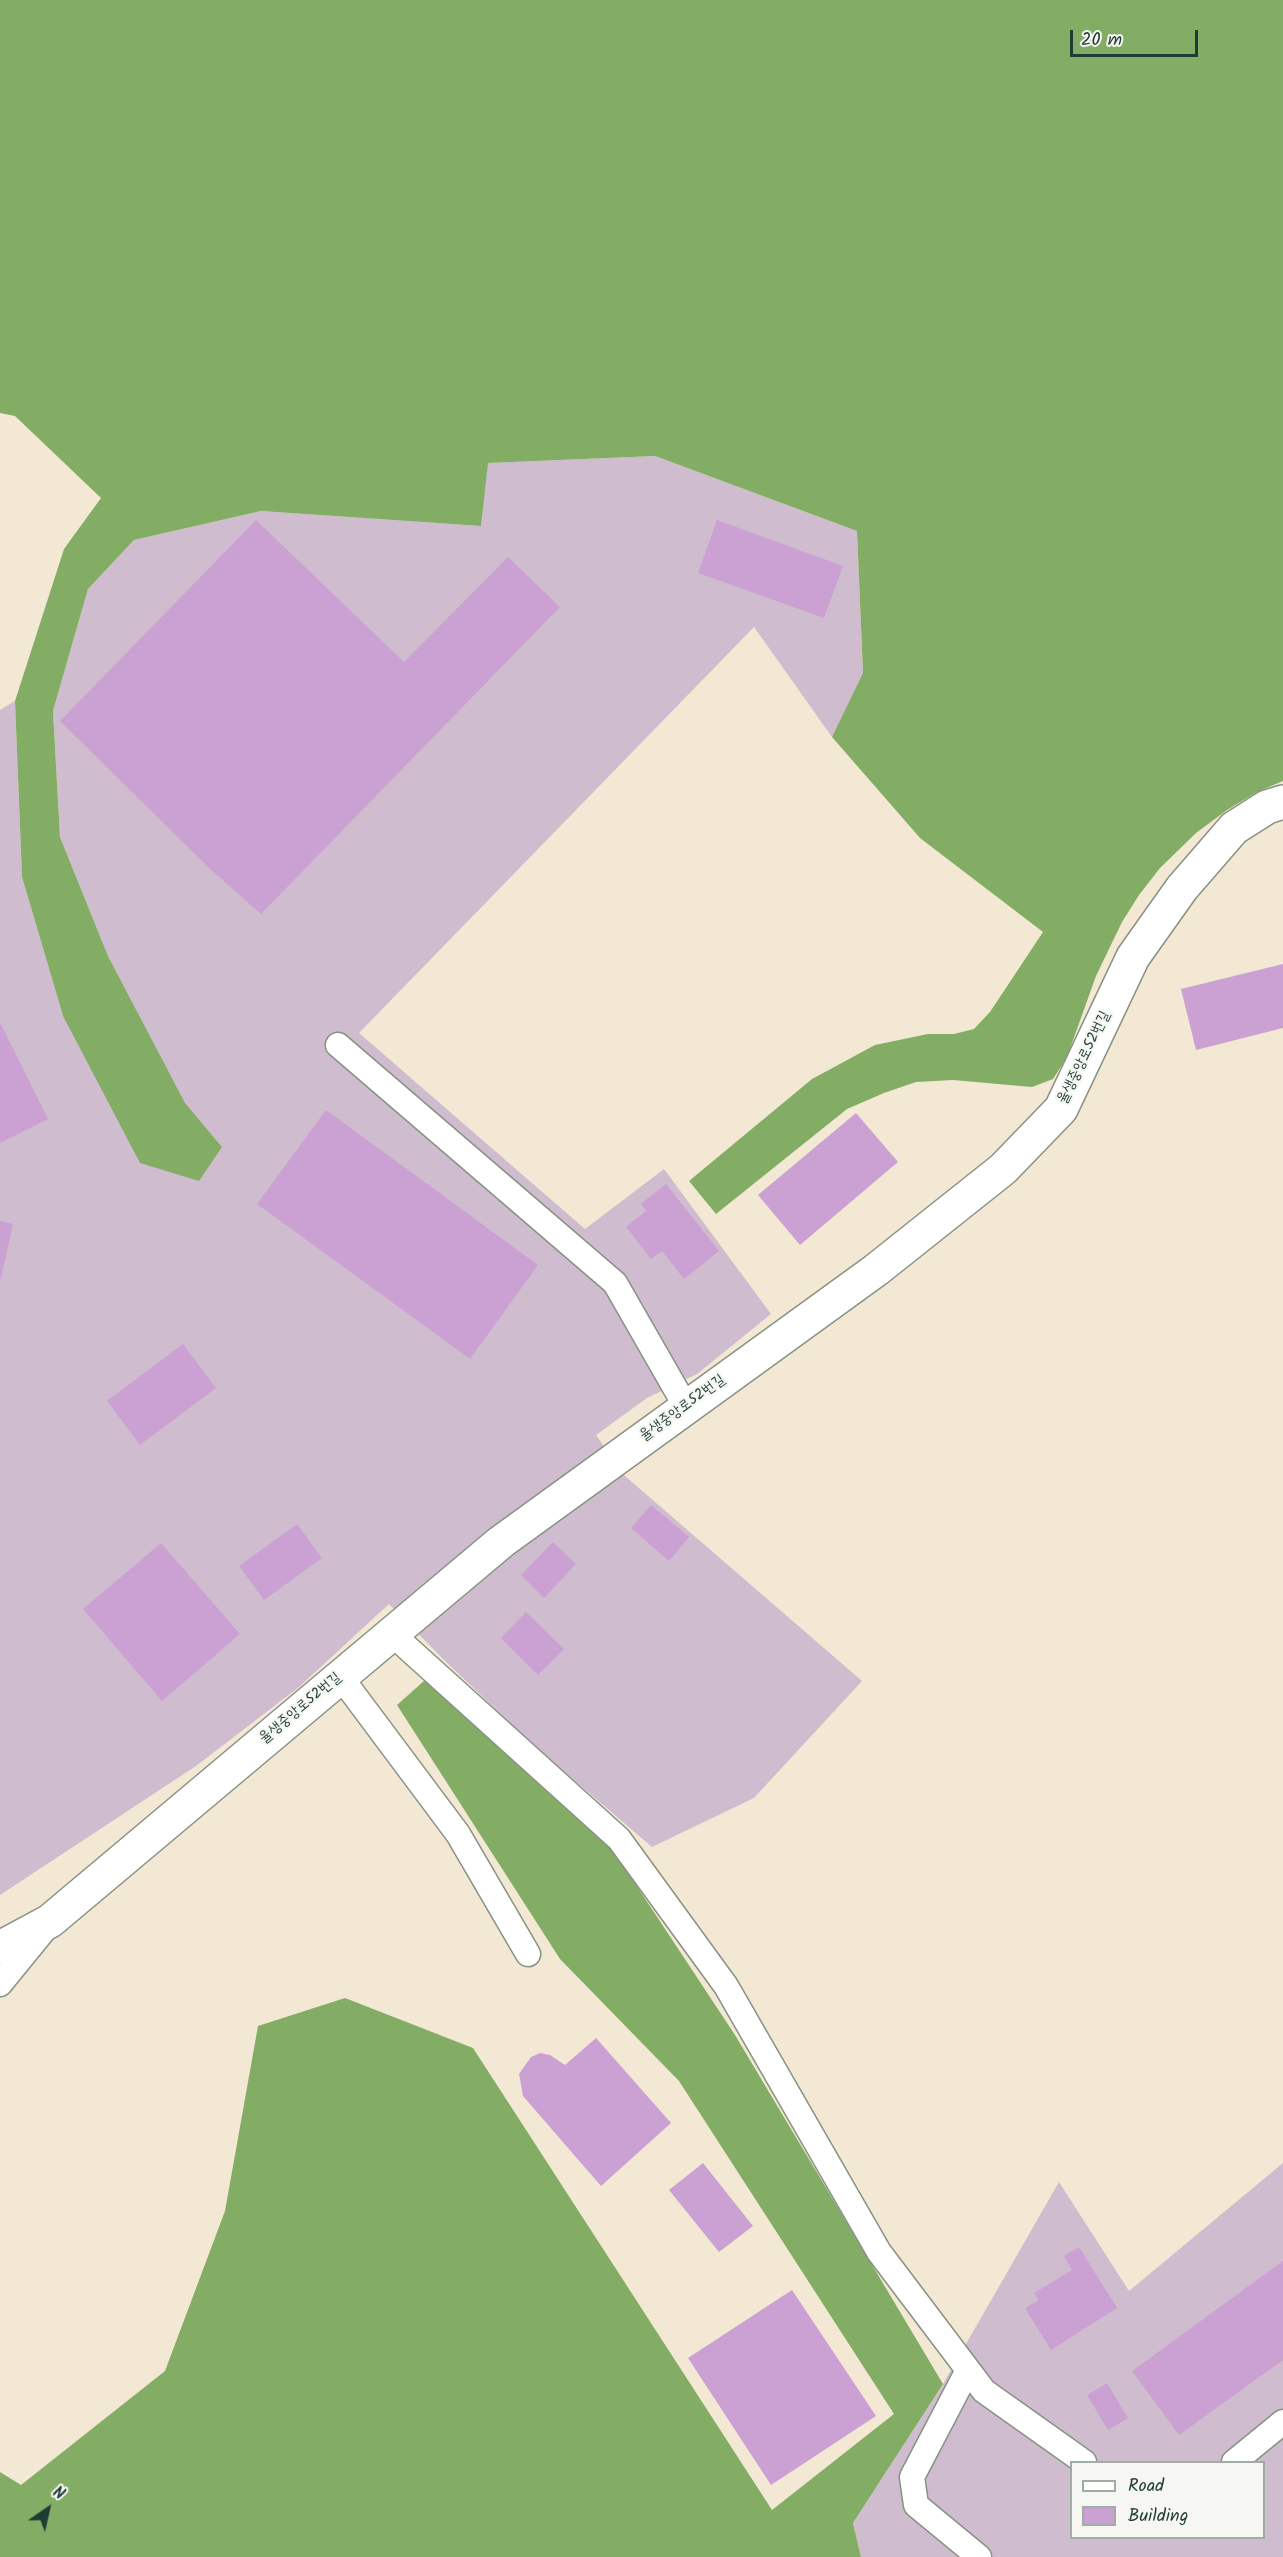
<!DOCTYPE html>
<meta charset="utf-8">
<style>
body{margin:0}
#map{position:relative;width:1283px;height:2557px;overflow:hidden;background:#f2e8d3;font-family:Kalam,sans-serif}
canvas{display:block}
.legend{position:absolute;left:1070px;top:2461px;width:195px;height:78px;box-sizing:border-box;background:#f6f6f2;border:2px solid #a0aca6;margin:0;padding:8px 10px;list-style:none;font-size:18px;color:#1f3d34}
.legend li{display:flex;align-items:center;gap:12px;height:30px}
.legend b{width:30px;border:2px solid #a0aca6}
.north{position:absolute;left:18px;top:2479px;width:60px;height:60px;-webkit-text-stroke:4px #f6f6f2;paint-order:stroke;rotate:34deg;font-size:16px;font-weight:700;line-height:24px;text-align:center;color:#1f3d34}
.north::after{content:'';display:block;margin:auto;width:21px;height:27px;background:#1f3d34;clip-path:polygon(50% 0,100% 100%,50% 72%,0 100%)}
.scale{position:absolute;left:1070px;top:30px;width:128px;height:27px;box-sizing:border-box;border:3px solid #1f3d34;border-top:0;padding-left:8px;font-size:18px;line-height:21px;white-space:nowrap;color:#1f3d34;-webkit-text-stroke:4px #f6f6f2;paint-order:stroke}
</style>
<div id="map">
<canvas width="1283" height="2557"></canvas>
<ul class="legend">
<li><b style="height:8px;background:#fff"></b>Road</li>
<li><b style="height:16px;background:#cba1d3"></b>Building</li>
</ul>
<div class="north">N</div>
<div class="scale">20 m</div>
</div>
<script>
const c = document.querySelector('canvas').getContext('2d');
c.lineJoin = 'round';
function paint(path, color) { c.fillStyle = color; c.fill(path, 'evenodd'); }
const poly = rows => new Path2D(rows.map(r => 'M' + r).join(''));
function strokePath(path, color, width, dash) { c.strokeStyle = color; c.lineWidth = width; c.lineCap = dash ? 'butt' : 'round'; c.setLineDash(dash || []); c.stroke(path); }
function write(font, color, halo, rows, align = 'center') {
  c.font = font + ' Kalam,"Poor Story",sans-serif'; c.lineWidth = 4.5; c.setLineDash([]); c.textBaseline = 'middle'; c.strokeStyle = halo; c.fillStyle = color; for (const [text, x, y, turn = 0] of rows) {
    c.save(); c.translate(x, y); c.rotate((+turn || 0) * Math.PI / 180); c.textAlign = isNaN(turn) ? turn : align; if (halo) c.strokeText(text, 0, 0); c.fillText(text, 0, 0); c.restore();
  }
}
const industrial = poly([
 [655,456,857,531,863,674,832,737,754,627,359,1033,585,1229,664,1169,771,1314,697,1374,647,1398,596,1435,625,1476,862,1681,754,1798,652,1847,531,1743,444,1660,389,1604,299,1687,196,1766,0,1895,0,710,15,701,22,877,63,1016,222,1147,185,1104,108,956,60,837,53,711,88,589,134,540,261,511,481,526,487,463],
 [1283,2163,1283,2557,861,2557,853,2523,943,2384,1059,2182,1129,2291],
 [1072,2462,1264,2462,1264,2538,1072,2538]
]);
const forest = poly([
 [0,0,1283,0,1283,781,1257,792,1227,810,1196,833,1160,868,1139,895,1122,922,1096,976,1067,1057,1053,1079,1032,1087,953,1080,916,1082,884,1093,847,1109,716,1214,689,1181,812,1079,875,1045,928,1034,954,1034,974,1029,990,1012,1043,932,920,838,832,737,863,673,857,531,655,456,488,463,481,526,261,511,134,540,88,589,53,711,60,837,108,956,185,1103,222,1147,199,1181,140,1163,63,1016,22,877,15,701,64,549,101,498,15,416,0,413],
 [425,1680,607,1841,735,2035,943,2384,853,2523,861,2557,0,2557,0,2472,21,2485,165,2371,225,2211,258,2026,345,1998,473,2048,772,2510,894,2414,679,2081,560,1959,397,1705]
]);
const building = poly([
 [256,520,404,662,508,557,560,607,261,914,209,868,60,721],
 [717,520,843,566,824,618,698,573],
 [1283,964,1283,1028,1196,1050,1181,989],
 [0,1022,48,1119,0,1143],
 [326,1110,538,1265,470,1359,257,1204],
 [856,1113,898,1162,800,1245,758,1195],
 [666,1184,719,1251,684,1279,662,1251,651,1259,626,1227,646,1211,641,1204],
 [0,1221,13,1224,1,1279,0,1279],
 [183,1344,216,1388,140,1445,107,1401],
 [651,1505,689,1537,669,1561,631,1528],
 [297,1524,322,1558,264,1600,239,1566],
 [553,1542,576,1564,544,1598,521,1575],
 [161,1543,240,1634,162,1701,83,1609],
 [526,1612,564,1649,538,1675,501,1638],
 [596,2038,671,2123,601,2186,523,2096,519,2074,531,2057,540,2053,550,2055,565,2065],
 [703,2163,753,2226,719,2252,669,2190],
 [1079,2247,1117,2308,1051,2350,1025,2308,1039,2300,1034,2293,1072,2270,1064,2256],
 [1283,2261,1283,2360,1179,2435,1132,2371],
 [792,2290,876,2416,771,2485,688,2358],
 [1107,2383,1128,2418,1108,2430,1087,2395]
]);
const service = poly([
 [338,1045,615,1283,686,1407],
 [391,1633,619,1839,726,1986,879,2252,984,2391,1084,2462],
 [340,1676,458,1834,528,1954],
 [0,1984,44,1930],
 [968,2370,912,2477,916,2505,979,2557],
 [1234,2462,1283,2422]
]);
const minor = poly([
 [0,1948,50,1921,501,1542,876,1270,1003,1169,1061,1109,1133,957,1182,888,1234,828,1267,807,1283,802]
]);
const streetNames = [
 ["율생중앙로52번길",1085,1058,-64],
 ["율생중앙로52번길",683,1409,-36],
 ["율생중앙로52번길",301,1709,-40]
];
paint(industrial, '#cfbdcf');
paint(forest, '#83ad65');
paint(building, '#cba1d3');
strokePath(service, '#889284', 27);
strokePath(minor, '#889284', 36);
strokePath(service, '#fff', 24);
strokePath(minor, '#fff', 33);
write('15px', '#1f3d34', '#f6f6f2', streetNames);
</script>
